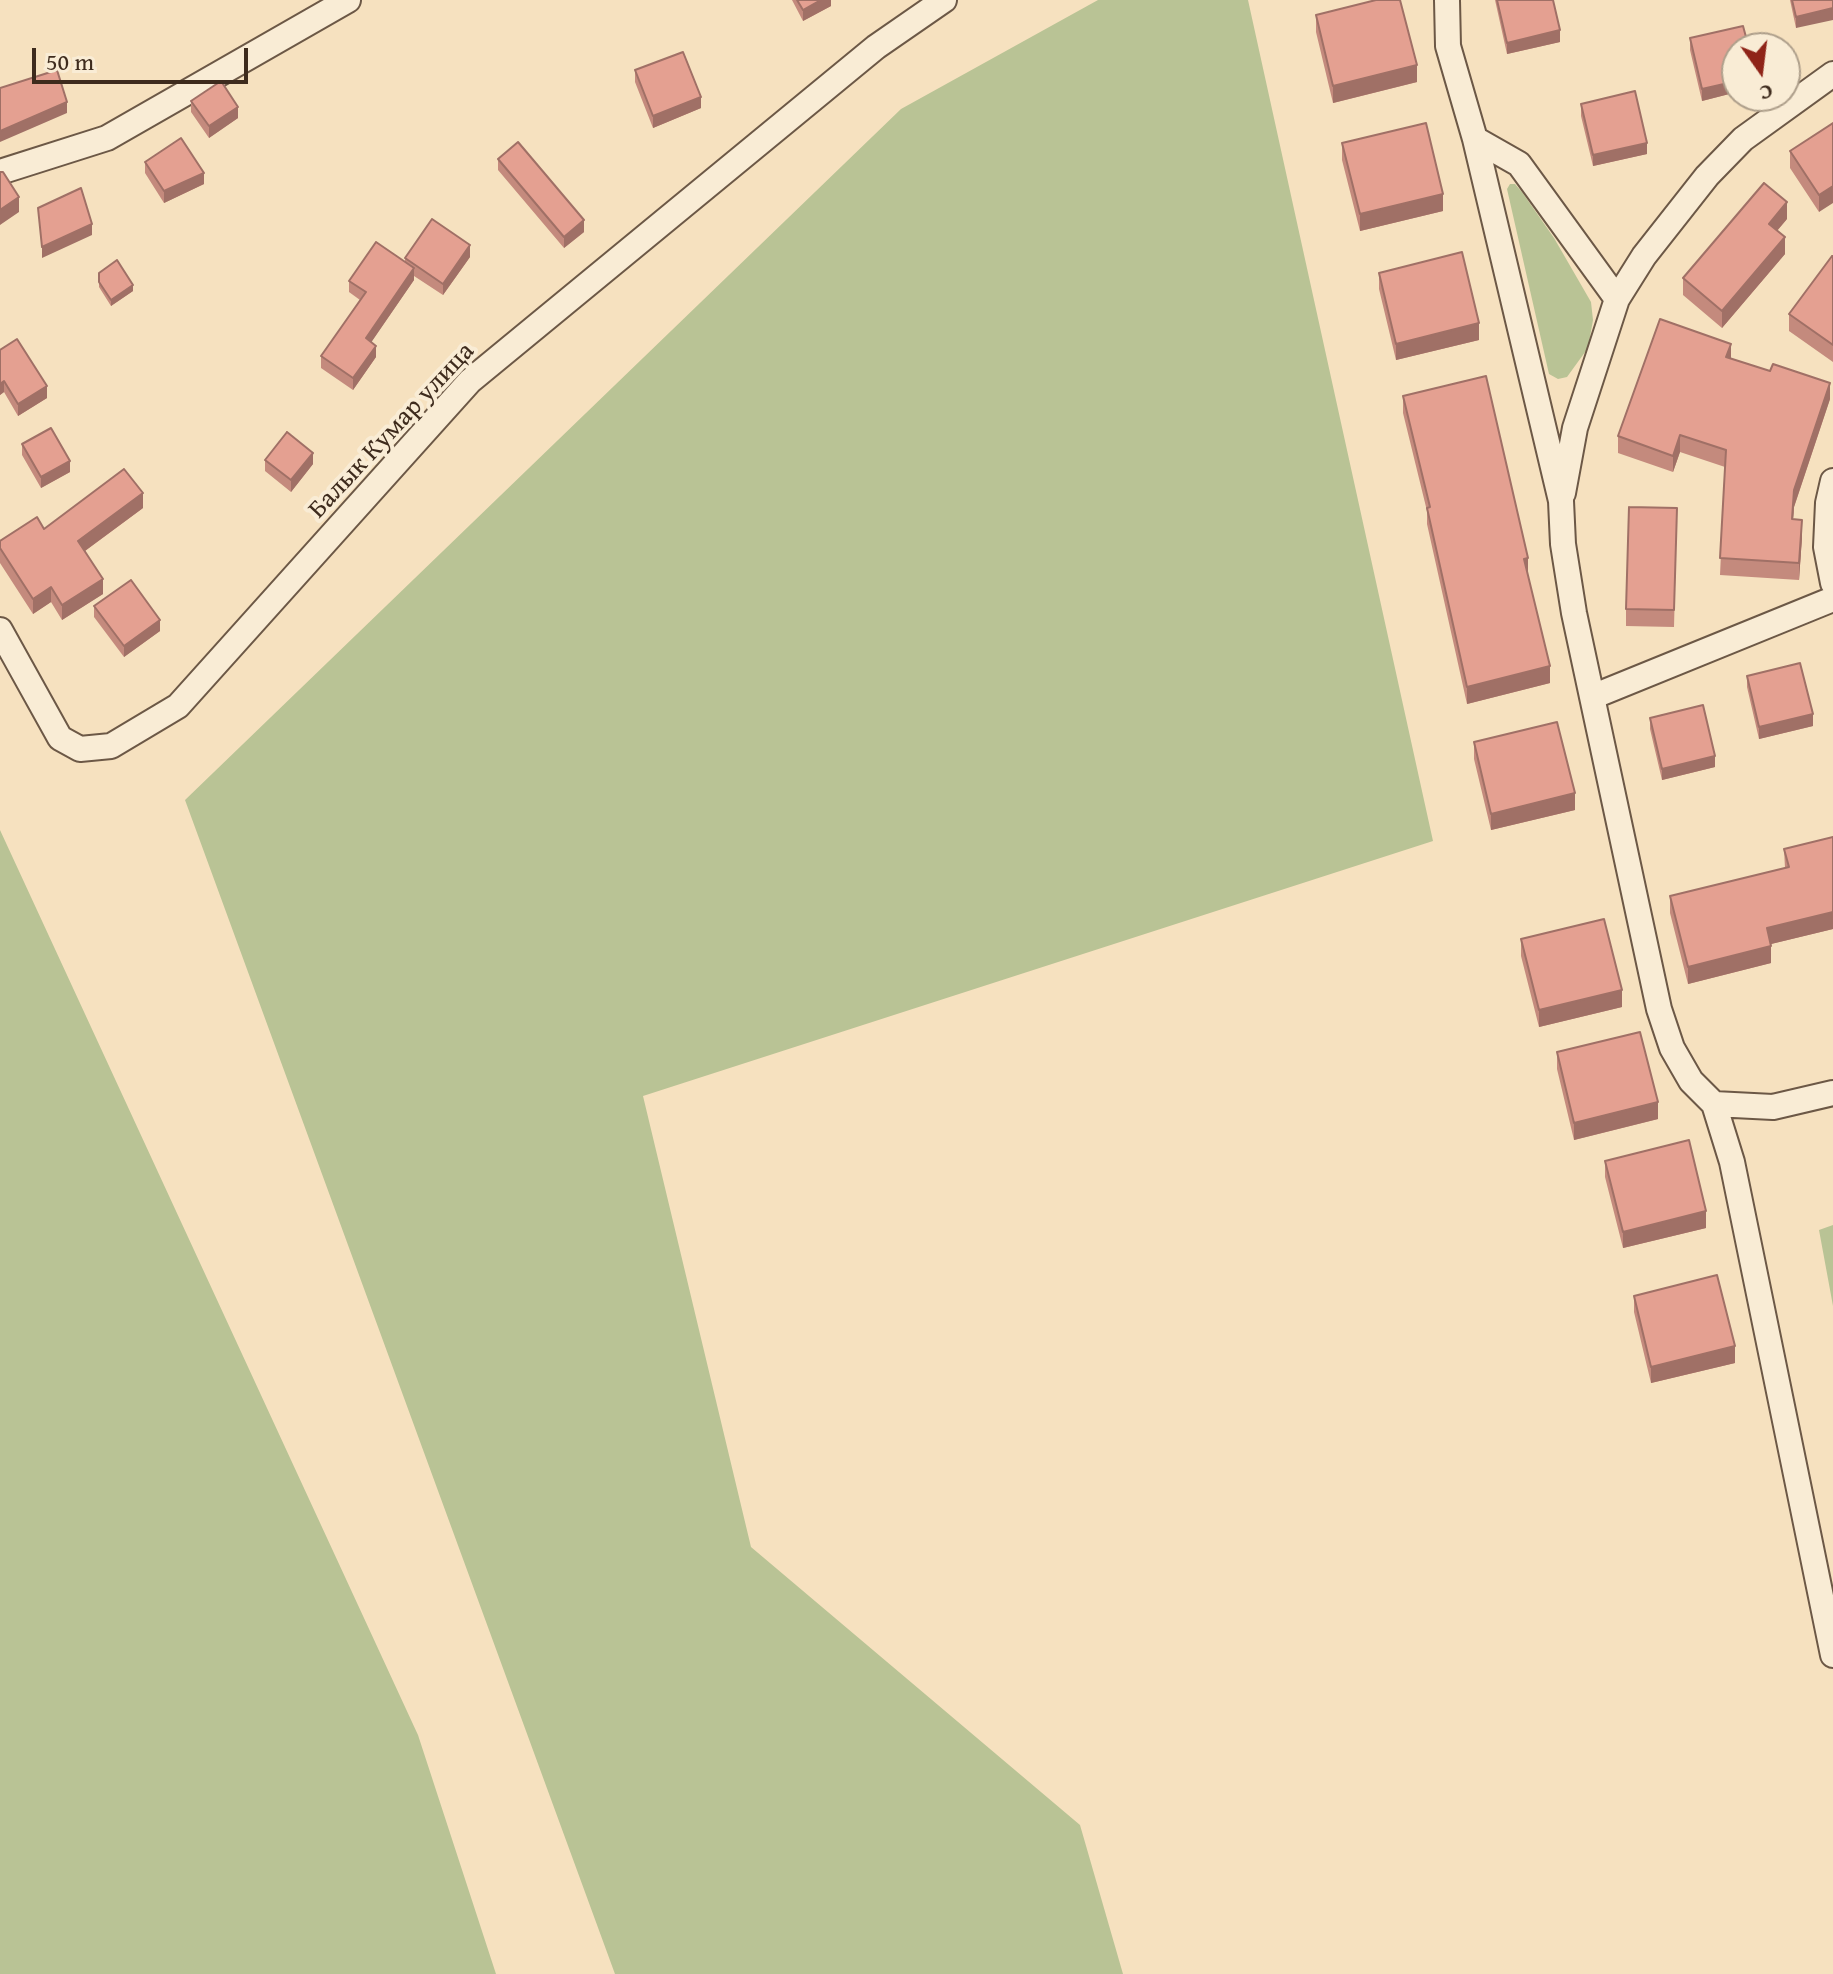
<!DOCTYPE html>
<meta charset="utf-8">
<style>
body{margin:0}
#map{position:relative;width:1833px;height:1974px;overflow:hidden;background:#f6e1bf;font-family:"Gentium Book Plus",serif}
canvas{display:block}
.north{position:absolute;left:1721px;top:32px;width:80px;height:80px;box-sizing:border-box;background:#f9ecd5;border:2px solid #ae9f8b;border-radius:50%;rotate:166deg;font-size:22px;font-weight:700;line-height:32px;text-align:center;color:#3e2b1d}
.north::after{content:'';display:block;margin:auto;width:28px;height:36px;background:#8f2418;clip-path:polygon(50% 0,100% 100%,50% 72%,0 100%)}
.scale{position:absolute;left:32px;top:48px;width:216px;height:36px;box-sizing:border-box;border:4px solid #3e2b1d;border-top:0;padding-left:10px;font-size:24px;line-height:28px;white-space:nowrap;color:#3e2b1d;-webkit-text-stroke:6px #f9ecd5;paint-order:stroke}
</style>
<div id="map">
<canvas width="1833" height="1974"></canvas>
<div class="north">С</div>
<div class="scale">50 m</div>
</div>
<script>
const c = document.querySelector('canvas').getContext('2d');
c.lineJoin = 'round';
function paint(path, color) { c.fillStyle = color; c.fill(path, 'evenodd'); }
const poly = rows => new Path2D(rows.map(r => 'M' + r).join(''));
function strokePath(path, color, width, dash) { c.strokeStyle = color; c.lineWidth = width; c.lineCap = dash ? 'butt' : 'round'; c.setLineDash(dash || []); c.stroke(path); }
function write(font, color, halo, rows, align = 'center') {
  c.font = font + ' "Gentium Book Plus",serif'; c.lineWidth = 8; c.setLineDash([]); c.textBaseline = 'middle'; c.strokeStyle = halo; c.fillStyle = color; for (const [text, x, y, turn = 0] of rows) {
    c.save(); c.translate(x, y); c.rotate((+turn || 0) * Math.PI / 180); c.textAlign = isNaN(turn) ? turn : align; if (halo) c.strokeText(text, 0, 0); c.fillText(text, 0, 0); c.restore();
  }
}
const green = poly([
 [1098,0,1248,0,1433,841,643,1096,751,1547,1080,1825,1123,1974,615,1974,185,800,901,109],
 [1510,184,1515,184,1522,192,1554,238,1591,302,1593,320,1588,348,1567,377,1558,379,1549,374,1507,189],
 [0,830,418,1735,496,1974,0,1974],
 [1833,1225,1833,1306,1819,1230]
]);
const minor = poly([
 [1447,0,1448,46,1475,139,1561,501,1563,544,1574,613,1659,1009,1672,1048,1691,1081,1714,1104,1732,1162,1833,1655],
 [1475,139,1519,164,1617,299],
 [0,172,107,138,348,0],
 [1833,481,1828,503,1826,547,1833,583],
 [1563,493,1575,428,1617,299,1644,256,1707,176,1743,139,1833,74],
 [0,630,60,738,80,749,111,746,178,706,470,381,876,47,944,0],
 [1592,697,1833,599],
 [1714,1104,1773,1107,1833,1093]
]);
const wall = poly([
 [792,0,831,0,831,6,803,21],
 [1495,0,1553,0,1560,42,1507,54],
 [1790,0,1833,0,1796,28],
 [1316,15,1417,82,1333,103,1316,32],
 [1690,38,1737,48,1737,92,1702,101,1690,50],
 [635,70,701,108,653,128,635,82],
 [191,101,238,118,209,138,191,112],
 [1581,104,1647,154,1593,166,1581,116],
 [1833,123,1819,212,1790,168,1790,151],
 [1342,143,1443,211,1360,231,1342,160],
 [498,159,584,232,564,248,498,170],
 [145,162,204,184,164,203,145,173],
 [1787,219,1777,231,1785,254,1722,328,1683,295,1683,278],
 [1833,256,1833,362,1789,331,1789,314],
 [470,257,443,295,414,276,414,280,371,342,376,357,353,390,321,368,321,356,360,300,349,292,349,281,405,262,405,258],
 [99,273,133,291,111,306,99,287],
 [1379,273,1479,340,1396,360,1379,289],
 [0,350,47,398,18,416,4,392,0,395],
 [1731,359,1830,399,1794,507,1793,519,1802,537,1799,580,1720,575,1725,467,1680,452,1673,472,1618,453,1618,436],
 [1403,396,1528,575,1550,683,1467,704,1427,524,1427,511,1403,413],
 [22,444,70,472,41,488,22,455],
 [265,460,313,464,291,492,265,471],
 [143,508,85,551,103,594,62,620,51,602,33,614,0,563,0,541,44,529],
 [1677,508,1674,627,1626,626,1626,609],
 [94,606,160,631,124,657,94,617],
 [1747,676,1813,726,1759,739,1747,687],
 [1650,718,1715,767,1662,780,1650,729],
 [1474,742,1575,810,1491,830,1474,759],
 [1833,837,1833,929,1771,944,1771,963,1688,984,1670,913,1670,896,1785,868,1784,849],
 [1521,939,1622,1007,1539,1027,1521,956],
 [1557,1052,1658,1119,1574,1140,1557,1069],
 [1605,1161,1706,1228,1623,1248,1605,1177],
 [1634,1296,1735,1363,1651,1383,1634,1312]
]);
const shadedWall = poly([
 [821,0,831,0,831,6,803,21,803,10],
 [1833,8,1833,20,1796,28,1796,17],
 [1560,30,1560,42,1507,54,1507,43],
 [1417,65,1417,82,1333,103,1333,86],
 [1737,81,1737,92,1702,101,1702,89],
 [701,97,701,108,653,128,653,116],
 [67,102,67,113,0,142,0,131],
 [238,107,238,118,209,138,209,126],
 [1647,143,1647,154,1593,166,1593,155],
 [204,173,204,184,164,203,164,191],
 [1833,186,1833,203,1819,212,1819,195],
 [1443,194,1443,211,1360,231,1360,214],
 [19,197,19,212,0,225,0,210],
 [1787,202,1787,219,1769,240,1769,224],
 [584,220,584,232,564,248,564,237],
 [92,224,92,235,42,258,42,247],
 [1785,237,1785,254,1722,328,1722,311],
 [470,245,470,257,443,295,443,284],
 [414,268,414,280,366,350,366,338],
 [133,285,133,291,111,306,111,300],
 [1479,323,1479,340,1396,360,1396,344],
 [1731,344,1731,361,1726,357],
 [376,346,376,357,353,390,353,378],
 [4,381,4,392,0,395,0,384],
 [1830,383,1830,399,1794,507,1792,536,1794,490],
 [47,386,47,398,18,416,18,404],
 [1680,435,1680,452,1673,472,1673,456],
 [313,453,313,464,291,492,291,480],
 [70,461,70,472,41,488,41,477],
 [143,493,143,508,78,556,78,541],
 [1802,520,1802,537,1799,580,1799,563],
 [1528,558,1528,575,1524,559],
 [103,579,103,594,62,620,62,605],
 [51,587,51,602,33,614,33,599],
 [160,620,160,631,124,657,124,646],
 [1550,666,1550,683,1467,704,1467,687],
 [1813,714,1813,726,1759,739,1759,727],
 [1715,756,1715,767,1662,780,1662,769],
 [1575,793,1575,810,1491,830,1491,814],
 [1833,912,1833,929,1767,945,1767,928],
 [1771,946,1771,963,1688,984,1688,967],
 [1622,990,1622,1007,1539,1027,1539,1010],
 [1658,1102,1658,1119,1574,1140,1574,1123],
 [1706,1211,1706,1228,1623,1248,1623,1232],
 [1735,1346,1735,1363,1651,1383,1651,1367]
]);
const building = poly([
 [797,0,821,0,803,10,797,0],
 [1376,0,1400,0,1417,65,1333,86,1316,15,1376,0],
 [1497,0,1553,0,1560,30,1507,43,1497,0],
 [1792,0,1833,0,1833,8,1796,17,1792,0],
 [1743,26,1749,48,1737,48,1737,81,1702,89,1690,38,1743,26],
 [683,52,701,97,653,116,635,70,683,52],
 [57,70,67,102,0,131,0,88,57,70],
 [221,81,238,107,209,126,191,101,221,81],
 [1635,91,1647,143,1593,155,1581,104,1635,91],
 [1426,123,1443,194,1360,214,1342,143,1426,123],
 [1833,123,1833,186,1819,195,1790,151,1833,123],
 [181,138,204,173,164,191,145,162,181,138],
 [518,142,584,220,564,237,498,159,518,142],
 [0,172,3,172,19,197,0,210,0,172],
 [1764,183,1787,202,1769,224,1785,237,1722,311,1683,278,1764,183],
 [81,188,92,224,42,247,38,208,81,188],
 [432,219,470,245,443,284,405,258,432,219],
 [376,242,414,268,366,338,376,346,353,378,321,356,366,292,349,281,376,242],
 [1462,252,1479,323,1396,344,1379,273,1462,252],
 [1832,256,1833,256,1833,345,1789,314,1832,256],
 [117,260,133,285,111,300,99,282,99,273,117,260],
 [1660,319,1731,344,1726,357,1770,371,1773,364,1830,383,1794,490,1792,519,1802,520,1799,563,1720,558,1726,450,1680,435,1673,456,1618,436,1660,319],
 [17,339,47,386,18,404,4,381,0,384,0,350,17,339],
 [1486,376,1528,558,1524,559,1550,666,1467,687,1427,508,1430,507,1403,396,1486,376],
 [51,428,70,461,41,477,22,444,51,428],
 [287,432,313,453,291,480,265,460,287,432],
 [124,469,143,493,78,541,103,579,62,605,51,587,33,599,0,548,0,541,37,517,44,529,124,469],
 [1629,507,1677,508,1674,610,1626,609,1629,507],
 [131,580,160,620,124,646,94,606,131,580],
 [1800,663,1813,714,1759,727,1747,676,1800,663],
 [1703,705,1715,756,1662,769,1650,718,1703,705],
 [1557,722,1575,793,1491,814,1474,742,1557,722],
 [1833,837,1833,912,1767,928,1771,946,1688,967,1670,896,1789,867,1784,849,1833,837],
 [1604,919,1622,990,1539,1010,1521,939,1604,919],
 [1640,1032,1658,1102,1574,1123,1557,1052,1640,1032],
 [1689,1140,1706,1211,1623,1232,1605,1161,1689,1140],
 [1717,1275,1735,1346,1651,1367,1634,1296,1717,1275]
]);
const streetNames = [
 ["Балык Кумар улица",392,431,-47]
];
paint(green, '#b9c395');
strokePath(minor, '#6c5846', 28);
strokePath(minor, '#f9ecd5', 24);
paint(wall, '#c48a7d');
paint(shadedWall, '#a07066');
paint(building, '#e4a091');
strokePath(building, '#a07066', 2);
write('26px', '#3e2b1d', '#f9ecd5', streetNames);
</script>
